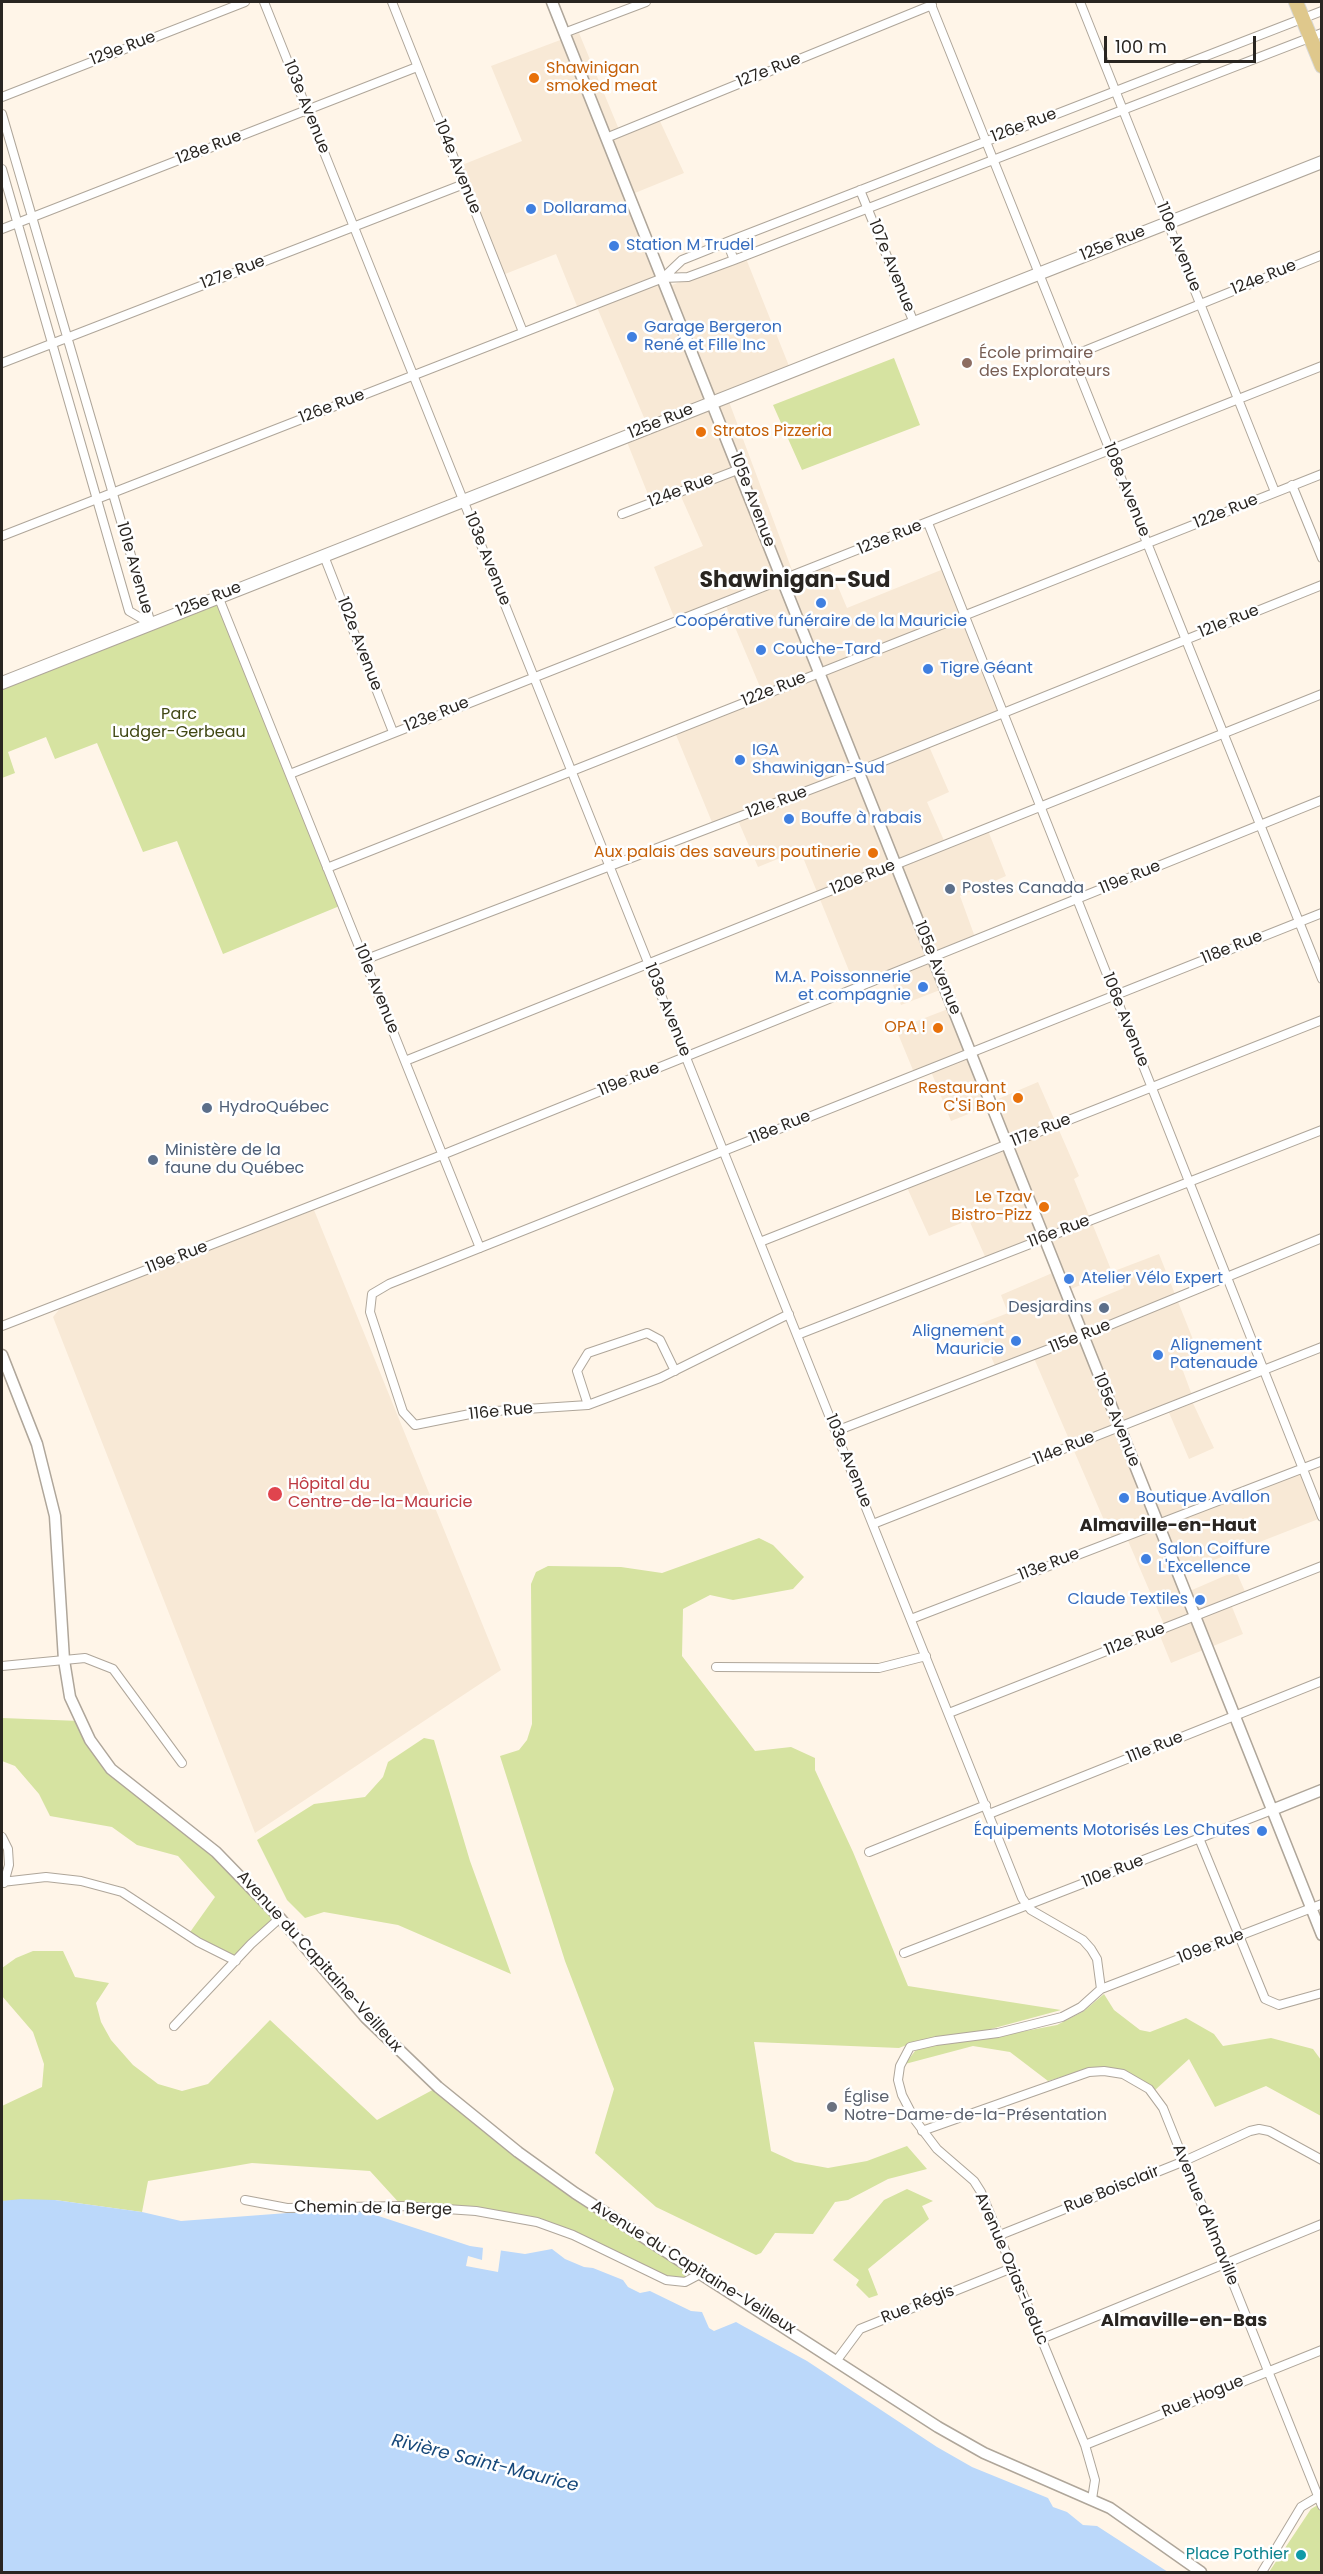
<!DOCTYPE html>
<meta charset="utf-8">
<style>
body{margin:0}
#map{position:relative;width:1323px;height:2574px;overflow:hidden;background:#fff5e8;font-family:Poppins,sans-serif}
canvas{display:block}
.frame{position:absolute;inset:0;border:3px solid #292521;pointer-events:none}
.scale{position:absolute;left:1104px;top:36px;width:152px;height:27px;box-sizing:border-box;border:3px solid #292521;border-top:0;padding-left:8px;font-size:18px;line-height:21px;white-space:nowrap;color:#292521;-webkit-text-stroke:4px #fff;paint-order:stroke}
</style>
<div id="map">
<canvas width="1323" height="2574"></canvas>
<div class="frame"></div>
<div class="scale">100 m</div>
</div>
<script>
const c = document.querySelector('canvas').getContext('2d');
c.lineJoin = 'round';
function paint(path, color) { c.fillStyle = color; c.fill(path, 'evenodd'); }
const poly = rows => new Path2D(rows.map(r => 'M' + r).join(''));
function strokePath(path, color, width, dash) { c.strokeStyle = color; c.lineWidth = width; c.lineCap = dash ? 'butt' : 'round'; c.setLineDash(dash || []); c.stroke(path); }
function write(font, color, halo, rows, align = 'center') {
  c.font = font + ' Poppins,sans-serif'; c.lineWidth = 5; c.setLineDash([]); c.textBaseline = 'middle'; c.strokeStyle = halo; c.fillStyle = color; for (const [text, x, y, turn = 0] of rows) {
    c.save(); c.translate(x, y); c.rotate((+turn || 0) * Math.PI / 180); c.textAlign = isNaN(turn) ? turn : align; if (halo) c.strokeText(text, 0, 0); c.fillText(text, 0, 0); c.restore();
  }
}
const built = poly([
 [579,33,620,132,658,117,684,173,630,195,667,287,745,256,791,371,728,399,792,570,828,563,847,608,946,568,1003,713,928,744,949,792,927,802,946,845,987,828,1006,876,960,896,976,940,933,957,991,1102,1038,1082,1079,1176,1074,1179,1112,1272,1066,1291,1073,1309,1124,1288,1117,1270,1159,1254,1198,1352,1179,1360,1193,1398,1191,1399,1214,1448,1189,1459,1167,1408,1119,1427,1148,1499,1174,1488,1185,1512,1302,1468,1321,1518,1178,1574,1185,1593,1236,1571,1247,1596,1230,1602,1243,1634,1171,1663,1158,1631,1165,1627,1126,1536,1113,1541,1033,1356,997,1370,977,1325,1008,1313,1001,1295,1057,1271,1044,1238,987,1261,969,1220,929,1236,905,1183,1007,1145,991,1105,951,1121,930,1069,915,1075,896,1029,948,1009,940,990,901,1005,889,975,856,988,800,850,758,867,737,818,714,827,674,730,763,694,724,601,676,622,654,567,703,546,679,492,651,502,625,437,648,427,596,305,579,311,556,254,500,276,457,167,522,141,491,66],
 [314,1210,501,1670,255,1833,53,1317,66,1301]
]);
const green = poly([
 [894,358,920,425,802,470,773,405],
 [218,596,342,905,223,954,177,841,143,852,97,743,55,759,46,737,8,752,15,773,2,778,2,683],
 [759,1538,773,1545,804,1577,793,1589,733,1600,710,1595,683,1609,682,1656,755,1751,791,1747,815,1758,815,1770,853,1852,908,1986,1061,2010,976,2033,917,2041,899,2048,754,2042,771,2151,795,2162,828,2168,867,2161,907,2146,927,2169,888,2179,848,2200,835,2202,813,2234,775,2233,761,2253,756,2255,656,2207,595,2153,614,2089,565,1961,500,1756,519,1750,527,1740,532,1724,531,1584,536,1572,548,1566,621,1567,662,1573],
 [2,1718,80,1721,100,1754,191,1832,280,1918,236,1961,188,1935,215,1897,178,1856,137,1845,112,1827,50,1816,39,1794,15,1766,2,1761],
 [424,1738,434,1740,470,1861,511,1974,398,1925,324,1912,305,1918,287,1900,257,1840,314,1804,365,1797,383,1777,388,1762],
 [33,1951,63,1951,75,1977,109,1983,96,2003,101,2022,111,2040,133,2065,158,2084,182,2091,208,2084,270,2020,377,2120,438,2087,480,2123,702,2273,676,2282,537,2222,402,2206,370,2171,252,2163,148,2181,142,2212,55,2200,2,2201,2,2106,42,2087,44,2064,33,2032,2,1996,2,1968,16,1958],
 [1104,1994,1114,2010,1140,2030,1150,2032,1186,2018,1214,2034,1223,2046,1271,2038,1313,2049,1321,2060,1321,2116,1266,2086,1215,2107,1189,2059,1154,2091,1130,2075,1071,2074,1048,2081,1010,2052,973,2046,905,2064,915,2051,928,2045,994,2037,1057,2025,1084,2011],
 [907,2189,933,2201,922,2206,929,2219,868,2269,878,2295,869,2298,856,2285,859,2280,833,2260,884,2200],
 [1321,2503,1321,2572,1269,2572,1311,2509]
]);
const water = poly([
 [21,2199,55,2200,142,2212,181,2221,354,2208,470,2246,525,2254,552,2249,565,2259,584,2267,593,2268,623,2280,628,2287,640,2293,650,2291,691,2311,702,2312,709,2328,714,2331,736,2322,743,2326,807,2361,937,2447,972,2467,1048,2498,1053,2507,1067,2512,1083,2525,1097,2526,1168,2572,2,2572,2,2201]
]);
const pier = poly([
 [483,2247,501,2250,498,2272,466,2266,468,2256,482,2260]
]);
const minor = poly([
 [264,2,1022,1898,1031,1910,1083,1940,1091,1949,1097,1959,1101,1989],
 [392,2,523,332],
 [930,2,1322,979],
 [1080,2,1275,492],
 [564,33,646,2],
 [2,97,245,2],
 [2,114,151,624],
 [606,138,932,5],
 [2,169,129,611,151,624],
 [860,190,914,323],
 [2,229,417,67],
 [727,242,734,260],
 [663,278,682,260,732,240,1322,11],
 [1072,356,1322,255],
 [2,363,464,184],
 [1292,485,1322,558],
 [622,514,740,469],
 [928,523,1322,1517],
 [2,536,663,278,688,277,734,260,1322,33],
 [324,556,393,732],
 [218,596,480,1248],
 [290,774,1322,366],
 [327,868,1322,474],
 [364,960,859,771,1322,585],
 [405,1061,1322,694],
 [760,1242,1322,1020],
 [789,1314,660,1378,588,1405,480,1412,415,1425,403,1412,370,1312,372,1294,389,1284,1322,913],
 [2,1326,442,1155,1322,800],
 [797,1335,1322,1130],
 [588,1405,577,1371,588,1353,647,1333,660,1340,675,1371],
 [836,1431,1083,1336,1322,1238],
 [873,1524,1322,1347],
 [911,1619,1322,1461],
 [2,1666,85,1658,113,1669,182,1763],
 [716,1667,879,1668,926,1656],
 [949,1713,1322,1566],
 [989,1814,1322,1681],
 [2,1837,8,1849,9,1865,4,1883],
 [1199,1838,1265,1999,1279,2005,1322,1993],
 [869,1852,986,1805],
 [2,1882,46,1877,81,1881,122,1892,198,1942,236,1961],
 [904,1953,1272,1810],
 [174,2026,251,1944,280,1918],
 [922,2131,1089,2072,1104,2071,1123,2074,1149,2089,1163,2108,1322,2506],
 [245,2200,287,2208,402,2206,476,2211,537,2222,573,2235,666,2280,685,2282,702,2273],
 [1000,2235,1182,2162,1250,2131,1259,2129,1269,2131,1322,2160],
 [1041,2339,1322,2224],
 [837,2360,860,2329,1012,2268],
 [1085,2445,1322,2350],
 [1092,2499,1095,2480,1085,2445,981,2192,974,2181,937,2149,915,2120,902,2095,898,2080,900,2066,910,2047,936,2041,998,2033,1062,2017,1081,2007,1101,1989,1322,1904],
 [1262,2572,1301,2507,1321,2495]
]);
const tertiary = poly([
 [552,2,1322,1935],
 [2,1355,37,1444,55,1516,64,1660,70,1697,90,1740,111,1769,216,1852,280,1918,366,2018,438,2087,518,2152,575,2193,938,2427,984,2453,1110,2508,1201,2572],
 [1272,1810,1322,1790]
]);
const secondary = poly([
 [2,683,1322,162]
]);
const primary = poly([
 [1296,2,1322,66]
]);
const markers = [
 [534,78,6,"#e8710a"],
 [531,209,6,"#3f7fe0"],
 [614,246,6,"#3f7fe0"],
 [632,337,6,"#3f7fe0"],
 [967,363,6,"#8d6e63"],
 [701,432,6,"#e8710a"],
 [821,603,6,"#3f7fe0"],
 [761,650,6,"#3f7fe0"],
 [928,669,6,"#3f7fe0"],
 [740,760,6,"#3f7fe0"],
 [789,819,6,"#3f7fe0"],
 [873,853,6,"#e8710a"],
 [950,889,6,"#5c6f8a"],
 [923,987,6,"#3f7fe0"],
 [938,1028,6,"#e8710a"],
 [1018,1098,6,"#e8710a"],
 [207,1108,6,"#5c6f8a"],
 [153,1160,6,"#5c6f8a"],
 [1044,1207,6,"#e8710a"],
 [1069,1279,6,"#3f7fe0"],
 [1104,1308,6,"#5c6f8a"],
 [1016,1341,6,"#3f7fe0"],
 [1158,1355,6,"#3f7fe0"],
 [275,1494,8,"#e0444e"],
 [1124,1498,6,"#3f7fe0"],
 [1146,1559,6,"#3f7fe0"],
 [1200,1600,6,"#3f7fe0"],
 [1262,1831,6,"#3f7fe0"],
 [832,2107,6,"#6b7280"],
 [1301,2555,6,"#0f9aa8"]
];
const streetNames = [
 ["129e Rue",123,49,-21],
 ["127e Rue",769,71,-22],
 ["103e Avenue",306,107,68],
 ["126e Rue",1024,126,-21],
 ["128e Rue",209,148,-21],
 ["104e Avenue",457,167,68],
 ["125e Rue",1113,244,-22],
 ["110e Avenue",1178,247,68],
 ["107e Avenue",891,266,68],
 ["127e Rue",233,273,-21],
 ["124e Rue",1264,278,-22],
 ["126e Rue",332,407,-21],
 ["125e Rue",661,422,-22],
 ["108e Avenue",1126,490,68],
 ["124e Rue",681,491,-21],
 ["105e Avenue",752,500,69],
 ["122e Rue",1226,512,-22],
 ["123e Rue",890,538,-22],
 ["103e Avenue",487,559,68],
 ["101e Avenue",134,568,74],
 ["125e Rue",209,600,-22],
 ["121e Rue",1229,622,-22],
 ["102e Avenue",359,644,69],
 ["122e Rue",774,690,-22],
 ["123e Rue",437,715,-22],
 ["121e Rue",777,803,-21],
 ["120e Rue",863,878,-22],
 ["119e Rue",1130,878,-22],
 ["118e Rue",1232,948,-22],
 ["105e Avenue",937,968,68],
 ["101e Avenue",376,989,68],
 ["103e Avenue",667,1010,68],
 ["106e Avenue",1125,1020,68],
 ["119e Rue",629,1080,-22],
 ["118e Rue",780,1128,-22],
 ["117e Rue",1041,1131,-22],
 ["116e Rue",1059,1232,-21],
 ["119e Rue",177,1258,-21],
 ["115e Rue",1080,1337,-22],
 ["116e Rue",501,1412,-6],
 ["105e Avenue",1116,1420,68],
 ["114e Rue",1064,1449,-22],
 ["103e Avenue",848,1461,68],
 ["113e Rue",1049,1565,-21],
 ["112e Rue",1135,1640,-22],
 ["111e Rue",1155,1748,-22],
 ["110e Rue",1113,1872,-21],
 ["109e Rue",1211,1947,-21],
 ["Avenue du Capitaine-Veilleux",319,1962,48],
 ["Rue Boisclair",1112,2190,-22],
 ["Chemin de la Berge",373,2209,1],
 ["Avenue d'Almaville",1205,2215,68],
 ["Avenue du Capitaine-Veilleux",693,2268,32],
 ["Avenue Ozias-Leduc",1011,2269,67],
 ["Rue Régis",918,2305,-22],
 ["Rue Hogue",1203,2397,-22]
];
const foodNames = [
 ["Shawinigan",546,69,"left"],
 ["smoked meat",546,87,"left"],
 ["Stratos Pizzeria",713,432,"left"],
 ["Aux palais des saveurs poutinerie",861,853],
 ["OPA !",926,1028],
 ["Restaurant",1006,1089],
 ["C'Si Bon",1006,1107],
 ["Le Tzav",1032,1198],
 ["Bistro-Pizz",1032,1216]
];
const shopNames = [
 ["Dollarama",543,209],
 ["Station M Trudel",626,246],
 ["Garage Bergeron",644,328],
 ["René et Fille Inc",644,346],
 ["Coopérative funéraire de la Mauricie",821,622,"center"],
 ["Couche-Tard",773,650],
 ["Tigre Géant",940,669],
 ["IGA",752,751],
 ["Shawinigan-Sud",752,769],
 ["Bouffe à rabais",801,819],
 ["M.A. Poissonnerie",911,978,"right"],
 ["et compagnie",911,996,"right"],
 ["Atelier Vélo Expert",1081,1279],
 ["Alignement",1004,1332,"right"],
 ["Mauricie",1004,1350,"right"],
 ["Alignement",1170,1346],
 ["Patenaude",1170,1364],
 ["Boutique Avallon",1136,1498],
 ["Salon Coiffure",1158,1550],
 ["L'Excellence",1158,1568],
 ["Claude Textiles",1188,1600,"right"],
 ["Équipements Motorisés Les Chutes",1250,1831,"right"]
];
const educationNames = [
 ["École primaire",979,354],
 ["des Explorateurs",979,372]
];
const parkNames = [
 ["Parc",179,715],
 ["Ludger-Gerbeau",179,733]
];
const serviceNames = [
 ["Postes Canada",962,889],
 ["HydroQuébec",219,1108],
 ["Ministère de la",165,1151],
 ["faune du Québec",165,1169],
 ["Desjardins",1092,1308,"right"]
];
const healthNames = [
 ["Hôpital du",288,1485],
 ["Centre-de-la-Mauricie",288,1503]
];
const worshipNames = [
 ["Église",844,2098],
 ["Notre-Dame-de-la-Présentation",844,2116]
];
const cultureNames = [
 ["Place Pothier",1289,2555]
];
const neighbourhoodNames = [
 ["Almaville-en-Haut",1168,1526],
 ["Almaville-en-Bas",1184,2321]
];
const waterNames = [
 ["Rivière Saint-Maurice",485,2464,14]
];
const districtNames = [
 ["Shawinigan-Sud",795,581]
];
paint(built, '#f8e9d6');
paint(green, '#d6e3a1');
paint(water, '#bbd8fa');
paint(pier, '#fff5e8');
strokePath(minor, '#afa69a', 10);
strokePath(tertiary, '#afa69a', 13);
strokePath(secondary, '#afa69a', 14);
strokePath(primary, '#d8d8d7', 16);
strokePath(minor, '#fff', 8);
strokePath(tertiary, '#fff', 10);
strokePath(secondary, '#fff', 12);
strokePath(primary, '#dfc88c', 14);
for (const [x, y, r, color] of markers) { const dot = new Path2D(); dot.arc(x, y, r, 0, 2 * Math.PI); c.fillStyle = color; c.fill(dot); strokePath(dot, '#fff', 2); }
write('16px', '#292521', '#fff', streetNames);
write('16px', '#c56008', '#fff', foodNames, 'right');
write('16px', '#366cbe', '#fff', shopNames, 'left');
write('16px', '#785e54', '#fff', educationNames, 'left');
write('16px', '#414814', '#fff', parkNames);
write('16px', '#4e5e75', '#fff', serviceNames, 'left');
write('16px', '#be3a42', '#fff', healthNames, 'left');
write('16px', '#5b616d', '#fff', worshipNames, 'left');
write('16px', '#0d838f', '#fff', cultureNames, 'right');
write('bold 18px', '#292521', '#fff', neighbourhoodNames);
write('italic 18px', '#17497b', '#fff', waterNames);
write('bold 22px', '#292521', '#fff', districtNames);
</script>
